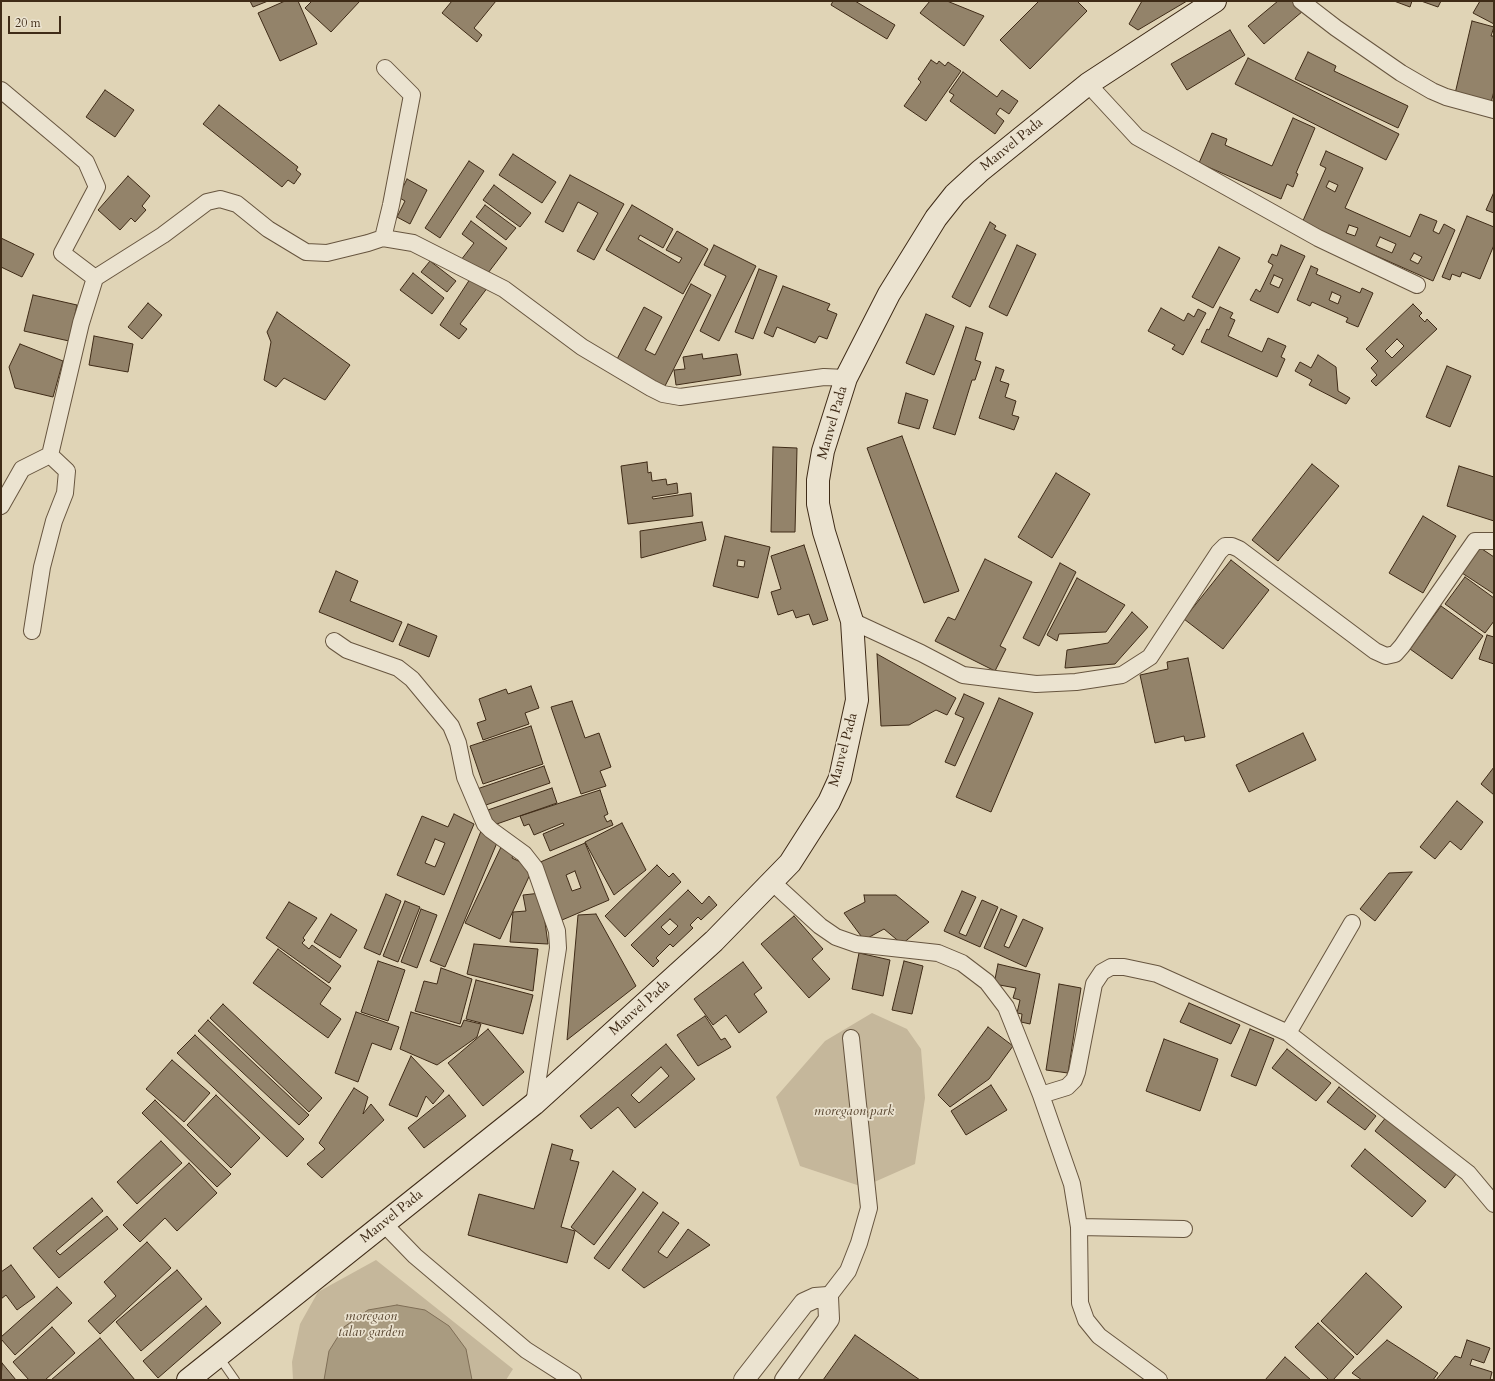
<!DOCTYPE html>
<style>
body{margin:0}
#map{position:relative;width:1495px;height:1381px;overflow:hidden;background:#e0d4b6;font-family:Cardo,serif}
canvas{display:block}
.frame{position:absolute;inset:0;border:2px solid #3f2b17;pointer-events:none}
.scale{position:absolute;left:8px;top:16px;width:53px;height:18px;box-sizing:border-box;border:2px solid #3f2b17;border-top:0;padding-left:5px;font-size:12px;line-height:14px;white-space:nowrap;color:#3f2b17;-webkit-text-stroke:3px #ebe3d0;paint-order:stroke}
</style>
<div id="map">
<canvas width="1495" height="1381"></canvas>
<div class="frame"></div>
<div class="scale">20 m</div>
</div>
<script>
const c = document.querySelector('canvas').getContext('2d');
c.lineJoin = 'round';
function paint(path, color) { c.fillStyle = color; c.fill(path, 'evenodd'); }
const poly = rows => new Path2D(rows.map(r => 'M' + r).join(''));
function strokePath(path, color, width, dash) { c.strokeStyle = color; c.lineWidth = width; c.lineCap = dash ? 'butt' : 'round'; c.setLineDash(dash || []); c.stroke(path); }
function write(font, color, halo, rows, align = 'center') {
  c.font = font + ' Cardo,serif'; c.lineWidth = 3.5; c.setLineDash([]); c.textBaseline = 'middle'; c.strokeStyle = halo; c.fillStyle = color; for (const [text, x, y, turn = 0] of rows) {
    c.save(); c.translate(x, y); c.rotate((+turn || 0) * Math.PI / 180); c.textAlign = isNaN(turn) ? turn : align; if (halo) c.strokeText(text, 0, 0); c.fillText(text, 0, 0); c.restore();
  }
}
const green = poly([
 [872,1013,907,1029,921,1049,925,1098,915,1164,863,1187,800,1166,776,1097,825,1041],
 [376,1260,513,1369,506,1380,293,1380,292,1362,300,1324,318,1292]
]);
const water = poly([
 [397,1305,425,1310,449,1326,466,1349,472,1380,324,1380,329,1351,344,1327,368,1310,397,1305]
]);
const building = poly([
 [250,1,268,1,253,7,250,1],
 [285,1,298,1,317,44,280,61,258,13,285,1],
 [312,1,360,1,331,32,305,8,312,1],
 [452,1,496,1,474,28,482,35,477,42,442,13,452,1],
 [833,1,855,1,895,25,887,39,831,5,833,1],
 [930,1,947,1,984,16,964,46,920,13,930,1],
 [1039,1,1077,1,1087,11,1030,69,1000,40,1039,1],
 [1142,1,1187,1,1138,30,1129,24,1142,1],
 [1278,1,1295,1,1303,11,1264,44,1248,26,1278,1],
 [1394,1,1412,1,1410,7,1394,1],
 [1421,1,1441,1,1438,7,1421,1],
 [1480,1,1494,1,1494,24,1473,13,1480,1],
 [1472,21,1494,27,1491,36,1494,36,1494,91,1490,107,1454,98,1472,21],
 [1230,30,1245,55,1187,90,1171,64,1230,30],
 [1308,52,1336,66,1334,71,1408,106,1398,128,1295,79,1308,52],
 [1248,58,1399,134,1386,160,1235,84,1248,58],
 [931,60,937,64,939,61,945,66,948,62,961,71,926,121,904,106,921,82,918,79,931,60],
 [963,72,997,97,1002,90,1018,101,1009,114,1000,108,996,114,1004,121,995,134,950,101,954,95,949,92,963,72],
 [105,90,134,110,115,137,86,117,105,90],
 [219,105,298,167,296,170,301,174,294,184,288,180,282,187,203,124,219,105],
 [1293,118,1315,128,1296,173,1298,174,1293,187,1287,184,1281,199,1199,163,1212,133,1227,139,1225,145,1272,166,1293,118],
 [1326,151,1363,168,1345,208,1410,237,1420,214,1437,221,1433,231,1439,234,1444,224,1455,230,1433,281,1302,223,1326,168,1320,165,1326,151],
 [1329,181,1338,185,1335,192,1326,187,1329,181],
 [1349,225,1358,228,1355,236,1346,233,1349,225],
 [1380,237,1396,244,1392,253,1376,246,1380,237],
 [1414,253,1422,257,1418,264,1410,260,1414,253],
 [513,154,556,182,542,203,499,175,513,154],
 [469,161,484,171,440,238,425,228,469,161],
 [570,175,624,204,594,260,577,251,598,213,578,202,563,232,545,222,570,175],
 [128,176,150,196,142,206,146,210,135,222,131,218,120,230,98,210,128,176],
 [407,179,427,190,410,224,397,217,405,201,398,197,407,179],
 [494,185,531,213,520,227,483,200,494,185],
 [1494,192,1494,213,1486,210,1494,192],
 [485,205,516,228,506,240,476,217,485,205],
 [632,205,673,229,663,248,640,235,638,239,679,263,682,258,666,250,677,231,708,249,683,294,606,250,632,205],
 [1467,216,1494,227,1494,245,1480,279,1462,272,1460,277,1452,274,1450,280,1442,277,1467,216],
 [471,221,507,248,485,277,461,260,474,243,462,234,471,221],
 [990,222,996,226,994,229,1006,235,970,307,952,297,990,222],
 [1,238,34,254,22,277,1,267,1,238],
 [714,245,756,266,719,341,700,331,726,276,704,265,714,245],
 [1017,245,1036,254,1007,316,989,307,1017,245],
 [1281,245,1305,256,1278,313,1250,300,1256,289,1260,292,1273,265,1268,262,1272,254,1277,256,1281,245],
 [1274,275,1283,279,1279,288,1270,284,1274,275],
 [1219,247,1240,258,1213,308,1192,297,1219,247],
 [430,261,456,281,447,292,421,272,430,261],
 [1311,266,1318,269,1316,274,1360,293,1362,288,1373,293,1358,327,1346,322,1348,318,1312,302,1310,306,1297,300,1311,266],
 [1332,292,1341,296,1338,304,1329,300,1332,292],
 [759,269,777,276,753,339,735,332,759,269],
 [413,273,444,298,432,314,400,290,413,273],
 [472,276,488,287,460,324,467,329,459,339,440,325,472,276],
 [691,284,711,295,664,388,615,363,644,307,662,317,645,350,655,355,691,284],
 [783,286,830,304,827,310,837,314,827,339,819,336,815,343,777,327,773,337,764,333,783,286],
 [33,295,77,305,69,341,24,331,33,295],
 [148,303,162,315,142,339,128,327,148,303],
 [1413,304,1422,313,1419,316,1425,322,1427,319,1437,329,1376,386,1371,381,1377,375,1371,368,1378,361,1366,349,1413,304],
 [1397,339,1404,346,1392,358,1385,351,1397,339],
 [1220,307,1233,313,1230,318,1235,320,1228,336,1262,352,1268,338,1286,346,1281,357,1285,359,1277,377,1201,342,1207,329,1209,330,1220,307],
 [1161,308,1184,321,1188,313,1194,317,1198,309,1206,313,1183,355,1172,349,1175,345,1148,331,1161,308],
 [277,312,350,365,325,400,284,378,276,387,264,380,271,342,267,332,277,312],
 [926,314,954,326,934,375,906,363,926,314],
 [966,327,983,333,975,360,981,362,975,380,972,380,955,435,933,428,966,327],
 [94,336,133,344,128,372,89,365,94,336],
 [20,344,63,361,53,397,15,388,9,367,20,344],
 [702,354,703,359,737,354,741,375,676,385,674,370,685,369,683,357,702,354],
 [1318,355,1336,367,1338,391,1350,398,1346,404,1309,385,1312,380,1295,371,1300,362,1311,368,1318,355],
 [1447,366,1471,376,1450,427,1426,417,1447,366],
 [996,367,1004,370,1000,381,1009,384,1005,397,1016,401,1012,415,1019,417,1014,430,979,418,996,367],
 [906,393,928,400,919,429,898,423,906,393],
 [902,436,959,591,924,603,867,448,902,436],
 [773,447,797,448,795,532,771,532,773,447],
 [647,462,648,473,651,472,652,481,666,479,667,485,677,483,678,493,652,497,653,499,691,493,693,516,628,524,621,466,647,462],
 [1312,464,1339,486,1278,561,1252,540,1312,464],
 [1459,466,1494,477,1494,521,1447,506,1459,466],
 [1056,473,1090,494,1052,558,1018,537,1056,473],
 [1423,516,1456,536,1423,593,1389,573,1423,516],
 [702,522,706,540,641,558,640,531,702,522],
 [725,536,770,547,758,598,713,586,725,536],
 [738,560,745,561,744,567,737,566,738,560],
 [804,545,828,620,813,625,809,614,796,618,793,610,778,615,771,592,781,589,771,556,804,545],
 [1479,547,1494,557,1494,594,1462,573,1479,547],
 [985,559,1032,582,1000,646,1006,649,995,671,935,641,948,617,955,620,985,559],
 [1231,560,1269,590,1223,649,1184,619,1231,560],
 [1060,563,1076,572,1039,646,1023,638,1060,563],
 [336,571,358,581,350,601,402,622,393,642,319,612,336,571],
 [1465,577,1494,598,1494,621,1485,633,1445,604,1465,577],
 [1077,578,1125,605,1106,632,1059,634,1057,641,1047,635,1077,578],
 [1441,606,1483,636,1452,679,1410,649,1441,606],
 [1132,612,1148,627,1115,664,1065,668,1067,650,1108,643,1132,612],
 [408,624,437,636,429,657,399,645,408,624],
 [1487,635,1494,637,1494,664,1479,659,1487,635],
 [877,654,956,698,947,715,936,710,909,725,881,726,877,654],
 [1188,658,1205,737,1185,741,1184,736,1155,743,1140,675,1168,669,1167,662,1188,658],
 [531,686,539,708,525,713,529,724,483,740,477,723,486,720,479,699,506,689,508,694,531,686],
 [964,694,984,703,955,766,945,762,964,718,955,714,964,694],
 [999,698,1033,713,991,812,956,797,999,698],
 [572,701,585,738,599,733,611,767,600,771,606,786,581,794,551,707,572,701],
 [531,726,543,764,483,784,470,746,531,726],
 [1303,733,1316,760,1249,792,1236,765,1303,733],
 [544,766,550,783,483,806,477,789,544,766],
 [1494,767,1494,795,1481,784,1494,767],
 [552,788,557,803,491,826,485,811,552,788],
 [600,790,608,814,604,816,607,822,611,820,613,825,550,851,543,834,564,825,563,823,534,835,529,824,524,826,520,816,600,790],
 [1457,801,1483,822,1461,850,1450,841,1435,859,1420,847,1457,801],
 [454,814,474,824,444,895,397,875,422,816,448,827,454,814],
 [435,839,445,843,435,867,425,863,435,839],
 [622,823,646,870,614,895,585,842,622,823],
 [481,831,499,838,445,967,430,961,481,831],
 [585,843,609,900,562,920,538,863,585,843],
 [575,871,581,888,572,891,566,875,575,871],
 [502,845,515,851,512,858,533,868,500,939,465,923,502,845],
 [657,865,669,877,673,873,681,882,625,937,605,916,657,865],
 [1412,872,1375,921,1360,909,1389,873,1412,872],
 [688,890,702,904,709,896,717,905,701,920,698,917,690,925,693,928,673,947,670,944,656,958,659,961,653,967,631,945,688,890],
 [670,919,678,926,669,935,661,927,670,919],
 [962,891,976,897,959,933,966,936,982,900,998,907,980,947,944,931,962,891],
 [541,893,548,944,510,942,513,912,526,911,523,895,541,893],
 [386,894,401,901,380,955,364,948,386,894],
 [864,895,896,895,929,922,902,944,884,929,864,940,844,913,865,902,864,895],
 [405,901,420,907,398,962,383,956,405,901],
 [289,902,317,918,303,938,305,940,302,943,309,949,312,945,341,966,329,983,266,938,289,902],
 [421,909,437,915,417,968,401,962,421,909],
 [1001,909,1017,916,1004,946,1009,948,1023,919,1043,928,1026,967,984,948,1001,909],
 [331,914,357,930,340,958,314,942,331,914],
 [596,914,636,986,567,1040,578,915,596,914],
 [794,916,823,949,812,959,830,979,809,998,761,944,794,916],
 [474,944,538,949,533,991,467,974,474,944],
 [278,949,331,988,320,1004,341,1019,328,1038,253,983,278,949],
 [859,953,890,960,883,996,852,989,859,953],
 [378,961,405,970,388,1021,361,1012,378,961],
 [904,961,923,966,912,1014,892,1010,904,961],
 [743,962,762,988,754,994,767,1012,739,1033,726,1015,713,1025,694,999,743,962],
 [998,964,1040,974,1030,1024,1021,1022,1022,1014,1017,1013,1020,1000,1013,998,1016,988,994,984,998,964],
 [441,968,472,979,460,1024,415,1011,424,981,437,984,441,968],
 [476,980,533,995,523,1034,466,1019,476,980],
 [1059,984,1081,988,1068,1073,1046,1070,1059,984],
 [1189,1003,1240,1025,1231,1044,1180,1022,1189,1003],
 [223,1004,322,1098,309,1112,210,1018,223,1004],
 [356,1012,399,1027,391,1050,372,1043,358,1082,335,1073,356,1012],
 [411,1012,461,1027,464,1020,481,1024,477,1037,437,1065,400,1049,411,1012],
 [705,1016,721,1040,725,1038,731,1047,698,1066,677,1035,705,1016],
 [208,1020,309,1115,299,1125,198,1031,208,1020],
 [988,1027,1013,1046,989,1079,950,1107,938,1095,988,1027],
 [488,1029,524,1072,483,1106,448,1063,488,1029],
 [1250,1029,1274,1039,1256,1086,1231,1076,1250,1029],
 [195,1035,304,1139,287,1157,177,1053,195,1035],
 [1164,1039,1218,1059,1200,1111,1146,1091,1164,1039],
 [666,1044,695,1079,635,1128,618,1107,591,1129,580,1116,666,1044],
 [661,1067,669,1076,639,1103,631,1095,661,1067],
 [1287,1049,1331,1083,1316,1101,1272,1068,1287,1049],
 [411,1056,444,1091,433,1104,426,1096,417,1117,389,1105,411,1056],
 [172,1060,210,1093,184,1122,146,1089,172,1060],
 [991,1085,1007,1110,966,1135,951,1111,991,1085],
 [1339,1087,1376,1116,1365,1130,1327,1102,1339,1087],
 [354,1088,368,1097,363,1114,371,1104,384,1120,322,1178,307,1164,325,1149,319,1143,354,1088],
 [216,1095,260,1138,231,1168,187,1125,216,1095],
 [449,1095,466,1116,424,1148,408,1128,449,1095],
 [155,1100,231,1174,217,1187,142,1113,155,1100],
 [1387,1116,1457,1173,1445,1188,1375,1131,1387,1116],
 [161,1141,182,1163,137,1204,117,1182,161,1141],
 [552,1144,573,1150,570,1160,579,1162,561,1227,575,1231,567,1263,468,1235,479,1194,534,1209,552,1144],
 [1365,1149,1426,1201,1412,1217,1351,1166,1365,1149],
 [189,1163,217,1193,177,1231,165,1218,140,1242,123,1225,189,1163],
 [613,1171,636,1189,594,1245,571,1227,613,1171],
 [643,1192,658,1203,609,1269,594,1258,643,1192],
 [92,1198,103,1211,56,1251,60,1255,107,1216,118,1229,59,1278,33,1248,92,1198],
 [663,1212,679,1223,658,1252,667,1258,688,1229,710,1245,644,1288,622,1270,663,1212],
 [147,1242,171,1268,100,1334,88,1321,116,1296,104,1282,147,1242],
 [11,1265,35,1297,17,1310,6,1295,1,1299,1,1272,11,1265],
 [177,1270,202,1299,141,1351,116,1322,177,1270],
 [1366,1273,1402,1307,1357,1355,1321,1321,1366,1273],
 [57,1287,72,1303,15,1355,1,1339,1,1337,57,1287],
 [206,1306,221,1323,158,1378,143,1361,206,1306],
 [1318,1323,1354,1357,1333,1380,1329,1380,1295,1347,1318,1323],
 [52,1327,75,1353,45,1380,29,1380,13,1362,52,1327],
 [855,1335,920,1380,823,1380,855,1335],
 [100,1338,135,1380,51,1380,100,1338],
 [1387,1340,1438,1373,1433,1380,1362,1380,1352,1373,1387,1340],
 [1467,1340,1490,1348,1484,1363,1472,1359,1470,1365,1492,1372,1490,1380,1436,1380,1455,1356,1461,1358,1467,1340],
 [1285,1357,1311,1380,1265,1380,1285,1357],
 [2,1363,16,1380,1,1380,2,1363]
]);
const service = poly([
 [219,1357,235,1380]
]);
const minor = poly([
 [1301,1,1336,28,1401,73,1432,91,1446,97,1494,110],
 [1088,84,1137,137,1318,238,1417,285],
 [1,90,63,142,86,162,97,187,62,253,95,278],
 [383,238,391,205,412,95,385,68],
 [1,506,22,469,50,455],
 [852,621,921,653,963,675,1036,684,1076,682,1122,675,1150,657,1219,552,1225,546,1232,546,1239,549,1375,651,1386,656,1395,654,1402,646,1475,541,1494,541],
 [32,631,42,567,54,521,65,493,67,471,50,455,81,323,95,278,163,235,207,202,220,199,237,204,268,229,306,252,327,253,368,243,383,238,413,243,504,289,582,347,651,388,663,394,680,397,824,377,846,378],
 [334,641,347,650,398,668,412,679,451,726,458,743,465,777,485,824,491,830,524,854,535,868,557,931,558,948,534,1104],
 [772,882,820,926,836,937,856,944,938,953,962,963,987,982,1006,1007,1041,1095,1067,1087,1074,1080,1077,1072,1094,984,1102,972,1111,967,1124,967,1157,974,1288,1033,1468,1173,1494,1204],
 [1288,1033,1352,923],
 [1041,1095,1072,1184,1079,1227,1080,1303,1086,1320,1099,1336,1159,1380],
 [384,1224,415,1256,526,1350,573,1380],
 [1079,1227,1184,1229],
 [828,1297,848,1271,859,1243,869,1208,851,1038]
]);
const tertiary = poly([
 [744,1380,804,1303,815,1298,828,1297,829,1319,785,1380]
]);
const secondary = poly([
 [188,1380,534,1104,714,941,790,863,829,802,840,778,857,700,852,621,824,532,818,504,818,480,823,451,846,378,889,294,936,218,955,194,980,171,1088,84,1215,1]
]);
const streetNames = [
 ["Manvel Pada",1012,145,-39],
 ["Manvel Pada",833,423,-74],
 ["Manvel Pada",844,750,-75],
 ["Manvel Pada",640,1008,-42],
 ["Manvel Pada",392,1217,-39]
];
const parkNames = [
 ["moregaon park",854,1112],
 ["moregaon",371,1317],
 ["talav garden",371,1333]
];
paint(green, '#c5b79b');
paint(water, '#a99b80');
strokePath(water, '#7f6e56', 1);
paint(building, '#93836a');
strokePath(building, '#3f2b17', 1);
strokePath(service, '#67553f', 10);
strokePath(minor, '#67553f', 18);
strokePath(tertiary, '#67553f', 22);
strokePath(secondary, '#3f2b17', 24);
strokePath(service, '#ebe3d0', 8);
strokePath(minor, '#ebe3d0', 16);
strokePath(tertiary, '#ebe3d0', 20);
strokePath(secondary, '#ebe3d0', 22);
write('14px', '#3f2b17', '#ebe3d0', streetNames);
write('italic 14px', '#5a4731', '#ebe3d0', parkNames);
</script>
